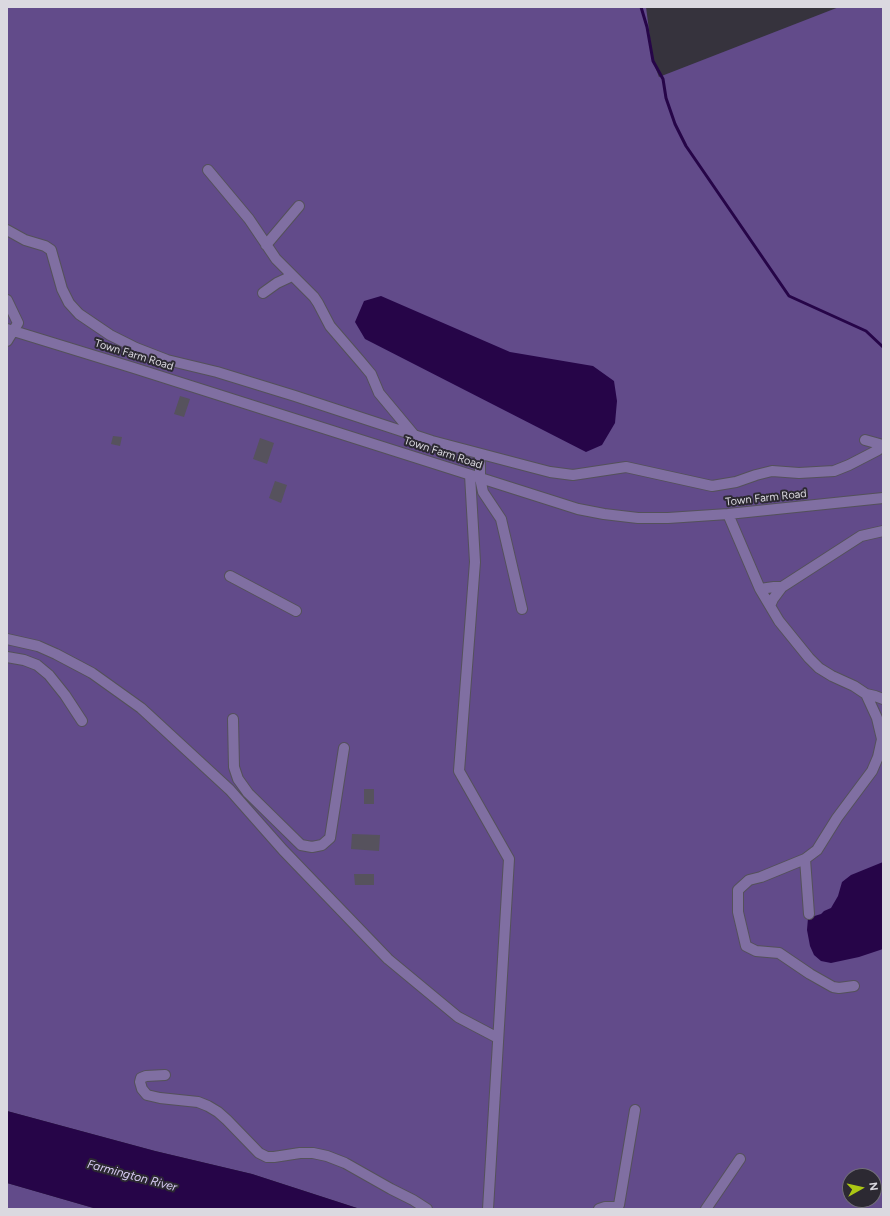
<!DOCTYPE html>
<style>
body{margin:0}
#map{position:relative;width:890px;height:1216px;overflow:hidden;background:#36333d;font-family:Figtree,sans-serif}
canvas{display:block}
.frame{position:absolute;inset:0;border:8px solid #dbd9e0;pointer-events:none}
.north{position:absolute;left:842px;top:1168px;width:40px;height:40px;box-sizing:border-box;background:#2c2932;border:1px solid #726f78;border-radius:50%;rotate:82deg;font-size:11px;font-weight:700;line-height:16px;text-align:center;color:#dbd9e0}
.north::after{content:'';display:block;margin:auto;width:14px;height:18px;background:#abc614;clip-path:polygon(50% 0,100% 100%,50% 72%,0 100%)}
</style>
<div id="map">
<canvas width="890" height="1216"></canvas>
<div class="frame"></div>
<div class="north">N</div>
</div>
<script>
const c = document.querySelector('canvas').getContext('2d');
c.lineJoin = 'round';
function paint(path, color) { c.fillStyle = color; c.fill(path, 'evenodd'); }
const poly = rows => new Path2D(rows.map(r => 'M' + r).join(''));
function strokePath(path, color, width, dash) { c.strokeStyle = color; c.lineWidth = width; c.lineCap = dash ? 'butt' : 'round'; c.setLineDash(dash || []); c.stroke(path); }
function write(font, color, halo, rows, align = 'center') {
  c.font = font + ' Figtree,sans-serif'; c.lineWidth = 4; c.setLineDash([]); c.textBaseline = 'middle'; c.strokeStyle = halo; c.fillStyle = color; for (const [text, x, y, turn = 0] of rows) {
    c.save(); c.translate(x, y); c.rotate((+turn || 0) * Math.PI / 180); c.textAlign = isNaN(turn) ? turn : align; if (halo) c.strokeText(text, 0, 0); c.fillText(text, 0, 0); c.restore();
  }
}
const green = poly([
 [7,7,646,7,653,61,659,77,839,7,883,7,883,1209,360,1209,252,1174,155,1151,7,1111],
 [850,1176,874,1176,874,1200,850,1200],
 [7,1183,97,1209,7,1209]
]);
const water = poly([
 [381,296,510,352,593,366,614,381,617,401,615,423,602,445,586,452,365,339,355,322,364,301],
 [883,862,883,949,859,957,831,963,821,961,814,955,810,946,807,930,808,918,821,914,824,911,831,908,838,896,842,882,851,875],
 [7,1111,155,1151,252,1174,360,1209,97,1209,7,1183]
]);
const stream = poly([
 [641,7,647,27,653,61,663,79,666,98,675,124,686,146,789,296,866,331,883,347]
]);
const building = poly([
 [180,396,190,399,184,417,174,414],
 [113,436,122,437,120,446,111,444],
 [260,438,274,443,267,464,253,459],
 [275,481,287,485,281,503,269,498],
 [364,789,374,789,374,804,364,804],
 [352,834,380,835,379,851,351,849],
 [354,874,374,874,374,885,355,885]
]);
const minor = poly([
 [208,170,249,219,276,259,314,297,318,303,330,326,361,362,371,374,379,393,414,435],
 [7,230,25,240,45,246,51,250,62,289,69,303,79,314,110,335,136,348,167,360,217,372,295,396,432,441,527,466,550,472,573,475,626,467,712,486,736,482,756,475,772,471,799,473,834,471,849,465,878,450,883,445],
 [266,245,299,206],
 [263,293,277,283,292,276],
 [7,300,18,323,7,341],
 [7,329,134,368,578,509,604,514,638,518,668,518,728,514,883,498],
 [865,440,883,445],
 [480,454,480,478,483,492,501,519,522,609],
 [470,475,475,562,459,771,509,859,488,1209],
 [728,514,760,589,779,621,809,658,819,668,832,676,854,686,866,694,877,718,882,739,878,757,872,771,837,818,817,850,805,859],
 [230,576,296,611],
 [782,587,861,536,883,531],
 [760,589,774,587,782,587,773,599,770,606],
 [7,639,38,646,56,654,92,673,141,708,230,790,283,850,388,959,458,1017,498,1038],
 [7,657,24,660,37,665,49,675,65,695,82,721],
 [866,694,875,696,883,699],
 [233,719,234,767,238,779,248,793,301,845,312,847,322,845,330,838,344,748],
 [809,914,805,859,761,877,749,880,738,890,738,912,746,946,756,951,779,953,810,974,833,987,839,988,854,986],
 [165,1075,146,1076,141,1078,140,1082,142,1089,147,1095,160,1098,198,1102,208,1106,218,1112,227,1120,259,1153,267,1157,274,1157,300,1153,313,1153,327,1156,345,1163,391,1189,413,1200,427,1209],
 [599,1209,605,1207,617,1207,619,1205,635,1110],
 [706,1209,740,1159]
]);
const streetNames = [
 ["Town Farm Road",134,355,17],
 ["Town Farm Road",443,453,18],
 ["Town Farm Road",766,498,-6]
];
const waterNames = [
 ["Farmington River",132,1176,15]
];
paint(green, '#624b8a');
paint(water, '#260548');
strokePath(stream, '#260548', 3);
paint(building, '#56525d');
strokePath(minor, '#54515a', 12);
strokePath(minor, '#806fa2', 10);
write('11px', '#dbd9e0', '#2c2932', streetNames);
write('italic 12px', '#d7cbf3', '#2c2932', waterNames);
</script>
